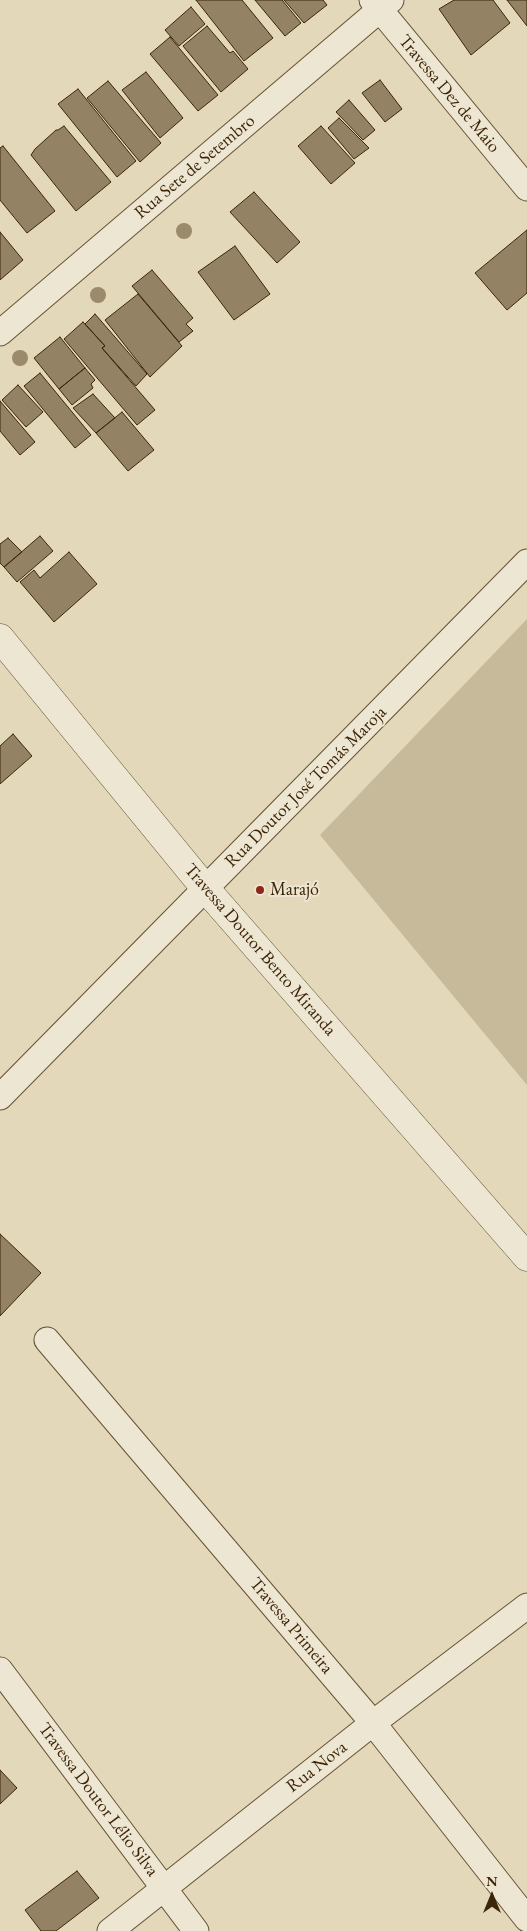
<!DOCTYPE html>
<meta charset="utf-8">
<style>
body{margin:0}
#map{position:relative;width:527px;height:1931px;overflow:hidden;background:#e3d8b9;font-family:"EB Garamond",serif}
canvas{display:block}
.north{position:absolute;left:467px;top:1871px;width:50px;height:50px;-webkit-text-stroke:4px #ede6d2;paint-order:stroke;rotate:0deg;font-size:14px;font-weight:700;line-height:20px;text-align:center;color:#3d2508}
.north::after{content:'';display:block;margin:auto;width:18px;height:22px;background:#3d2508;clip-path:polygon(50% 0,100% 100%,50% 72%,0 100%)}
</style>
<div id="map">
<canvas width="527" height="1931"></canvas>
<div class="north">N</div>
</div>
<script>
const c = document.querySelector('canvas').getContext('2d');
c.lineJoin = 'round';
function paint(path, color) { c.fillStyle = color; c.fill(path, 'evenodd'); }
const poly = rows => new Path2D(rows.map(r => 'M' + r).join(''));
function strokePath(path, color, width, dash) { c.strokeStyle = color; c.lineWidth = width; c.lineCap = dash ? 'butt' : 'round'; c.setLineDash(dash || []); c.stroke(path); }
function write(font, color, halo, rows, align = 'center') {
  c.font = font + ' "EB Garamond",serif'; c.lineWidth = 4; c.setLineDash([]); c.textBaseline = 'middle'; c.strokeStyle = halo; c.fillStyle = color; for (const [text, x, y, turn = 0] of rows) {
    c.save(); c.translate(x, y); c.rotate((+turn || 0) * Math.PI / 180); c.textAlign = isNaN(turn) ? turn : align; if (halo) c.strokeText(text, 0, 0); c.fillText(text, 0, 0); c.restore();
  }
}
const green = poly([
 [527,619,527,1085,320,835]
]);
const building = poly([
 [196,0,242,0,273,38,244,61,196,0],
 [255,0,282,0,301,23,285,36,255,0],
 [284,0,323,0,327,5,304,23,284,0],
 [454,0,493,0,510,23,471,55,439,9,454,0],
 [507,0,527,0,527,26,507,0],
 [191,7,205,24,179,46,165,30,191,7],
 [207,26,230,53,233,51,248,69,221,92,183,46,207,26],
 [170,37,218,95,198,111,150,54,170,37],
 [146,72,183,118,160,138,122,90,146,72],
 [380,80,402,109,385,122,362,93,380,80],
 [108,81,161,143,140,162,87,98,108,81],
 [78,89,136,161,117,177,58,104,78,89],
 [349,100,375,130,363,140,336,112,349,100],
 [339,118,369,148,354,159,328,128,339,118],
 [64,126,111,182,76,211,31,155,35,149,56,130,58,130,64,126],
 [321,126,355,163,331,184,298,146,321,126],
 [3,146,55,211,27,233,0,200,0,148,3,146],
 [254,192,300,242,277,263,230,212,254,192],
 [527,230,527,293,507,310,475,273,527,230],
 [0,232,23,260,0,280,0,232],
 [235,246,270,294,234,320,198,272,235,246],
 [152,270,193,318,186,324,193,331,179,342,132,286,152,270],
 [138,294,182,346,150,377,105,320,138,294],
 [95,314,147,374,136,386,102,348,105,346,85,324,95,314],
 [83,322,105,346,102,348,155,410,137,425,64,339,83,322],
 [60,337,85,368,59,389,34,358,60,337],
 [85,368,95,380,91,384,93,388,72,405,59,389,85,368],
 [40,373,91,435,75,448,24,386,40,373],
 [18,385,43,412,26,427,2,400,18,385],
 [93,394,115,418,96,433,73,408,93,394],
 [0,401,35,442,20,455,0,431,0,401],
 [122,412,154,450,128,471,96,433,122,412],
 [40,536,53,551,17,582,4,567,40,536],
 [8,538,22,552,4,567,0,563,0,544,8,538],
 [69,552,97,584,54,622,20,582,34,570,40,578,69,552],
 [13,734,32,756,0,784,0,746,13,734],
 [0,1234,41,1273,0,1316,0,1234],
 [0,1770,17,1788,0,1804,0,1770],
 [77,1871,99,1898,56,1931,41,1931,25,1910,77,1871]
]);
const minor = poly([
 [372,0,527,188],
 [0,333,391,0],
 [0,1097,527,562],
 [47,1340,373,1723,527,1919],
 [0,1670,196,1931],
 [110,1931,373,1723,527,1606]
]);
const tertiary = poly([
 [0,638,205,888,527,1257]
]);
const trees = [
 [184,231],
 [98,295],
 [20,358]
];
const markers = [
 [260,890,5,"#8f2418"]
];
const streetNames = [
 ["Travessa Dez de Maio",449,94,50],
 ["Rua Sete de Setembro",195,167,-40],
 ["Rua Doutor José Tomás Maroja",306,787,-45],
 ["Travessa Doutor Bento Miranda",260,950,49],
 ["Travessa Primeira",291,1626,50],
 ["Rua Nova",317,1767,-38],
 ["Travessa Doutor Lélio Silva",98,1800,53]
];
const poiNames = [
 ["Marajó",270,890]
];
paint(green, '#c7ba9b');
paint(building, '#938264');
strokePath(building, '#3d2508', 1);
strokePath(minor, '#665234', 27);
strokePath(tertiary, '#665234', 29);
strokePath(minor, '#ede6d2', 25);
strokePath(tertiary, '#ede6d2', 28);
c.fillStyle = '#9b8a6c';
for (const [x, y] of trees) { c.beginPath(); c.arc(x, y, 8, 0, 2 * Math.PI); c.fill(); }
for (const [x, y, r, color] of markers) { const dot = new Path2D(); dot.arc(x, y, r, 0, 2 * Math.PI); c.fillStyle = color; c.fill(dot); strokePath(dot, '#ede6d2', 2); }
write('18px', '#3d2508', '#ede6d2', streetNames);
write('18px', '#3d2508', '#ede6d2', poiNames, 'left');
</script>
